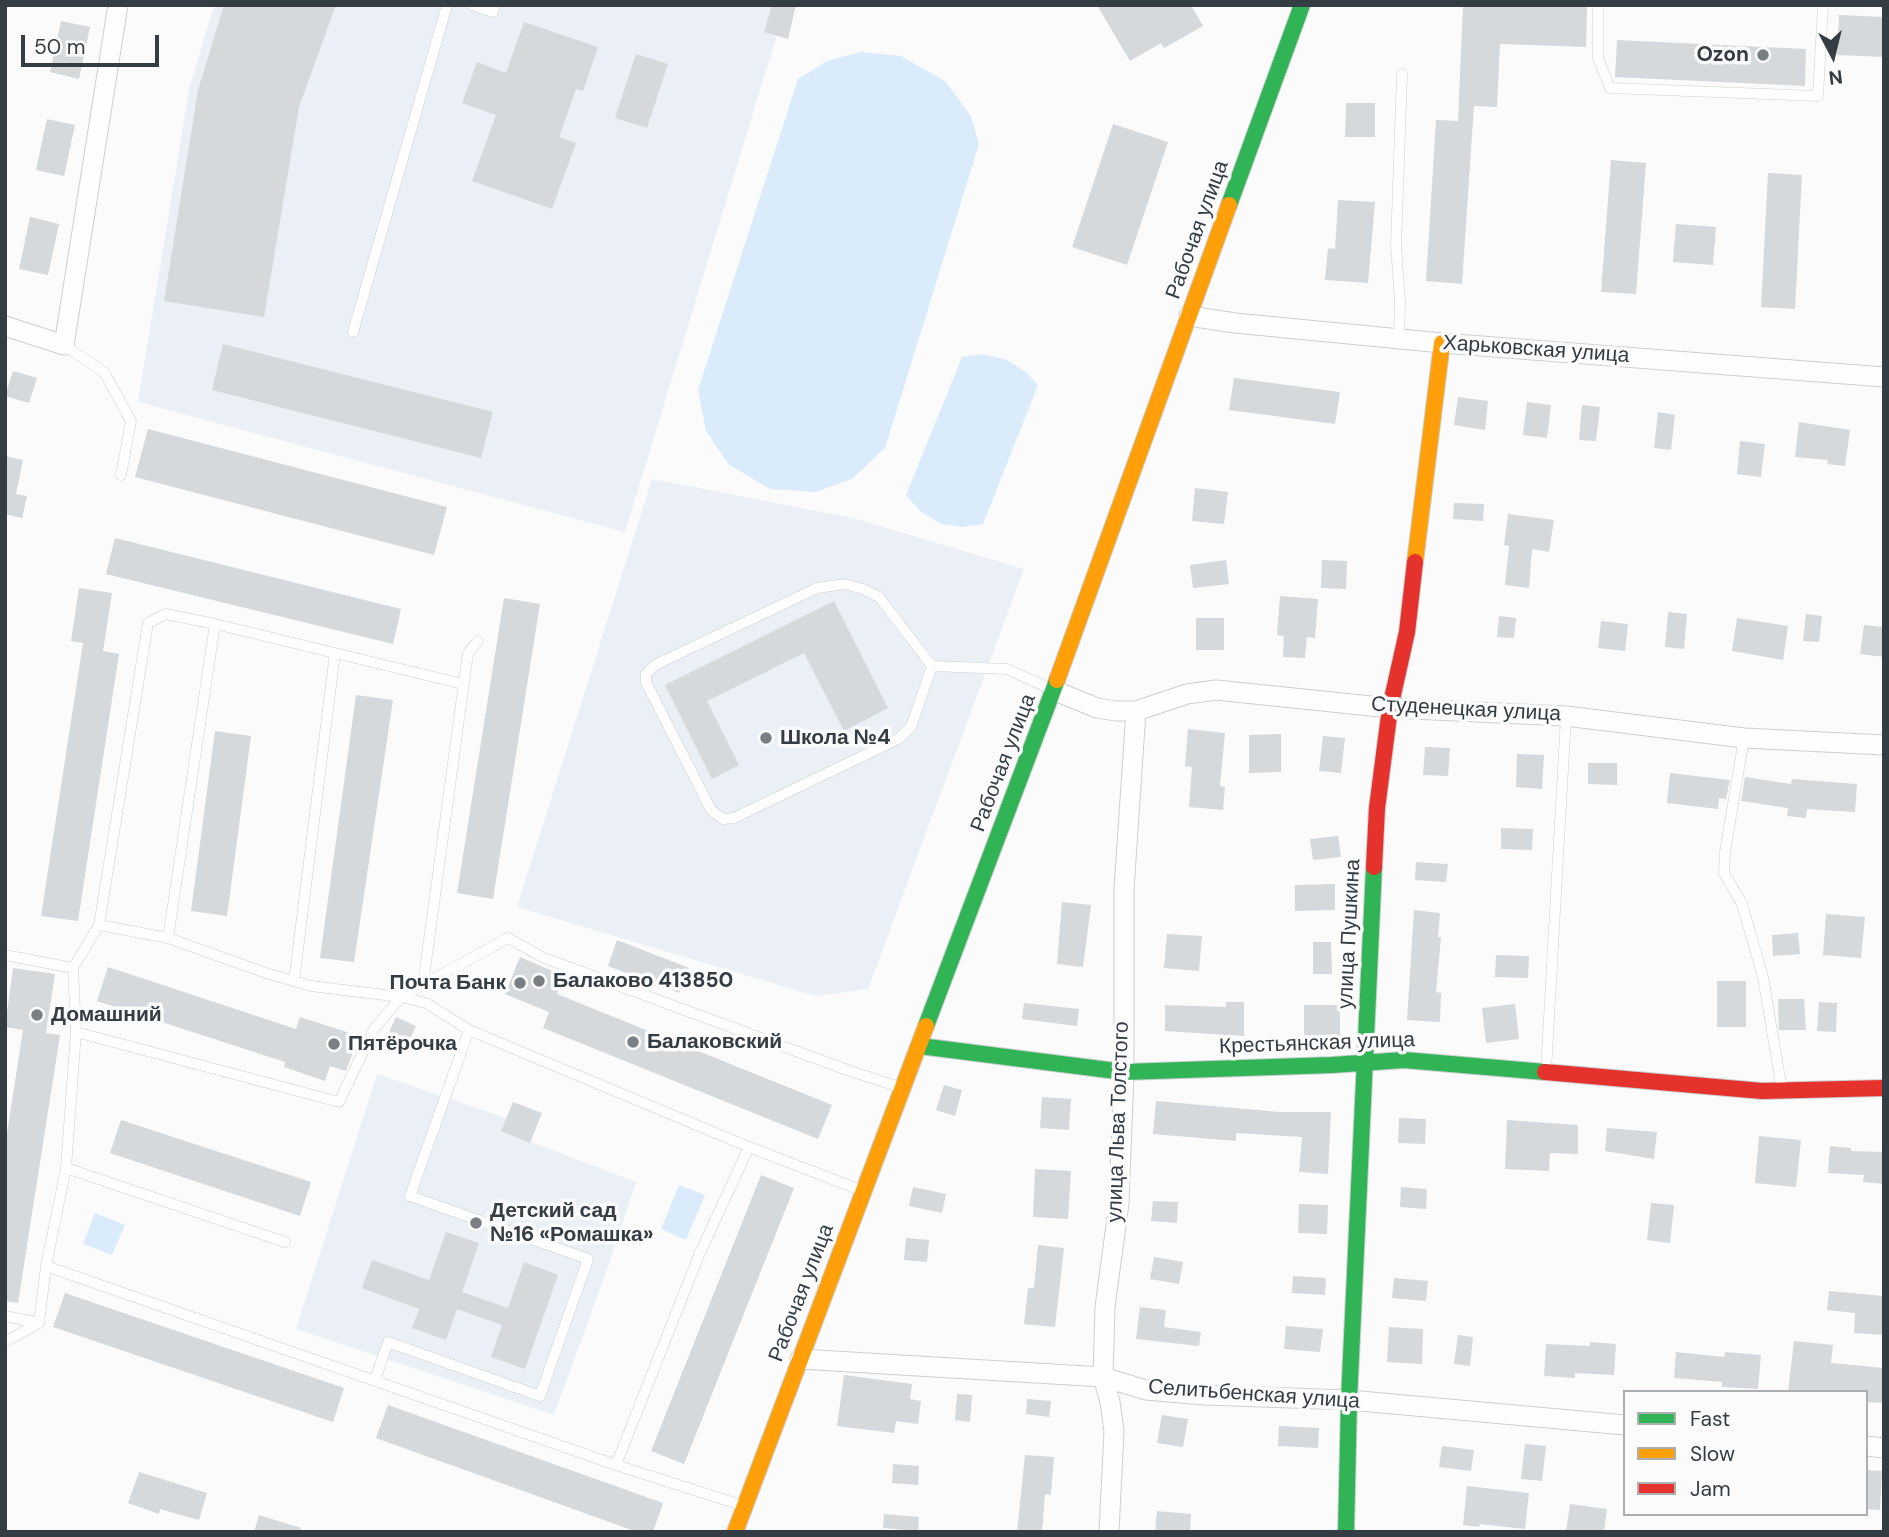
<!DOCTYPE html>
<meta charset="utf-8">
<style>
body{margin:0}
#map{position:relative;width:1889px;height:1537px;overflow:hidden;background:#fbfbfb;font-family:"DM Sans",sans-serif}
canvas{display:block}
.frame{position:absolute;inset:0;border:7px solid #343c44;pointer-events:none}
.legend{position:absolute;left:1623px;top:1390px;width:245px;height:126px;box-sizing:border-box;background:#fbfbfb;border:2px solid #abafb2;margin:0;padding:9px 12px;list-style:none;font-size:21px;color:#343c44}
.legend li{display:flex;align-items:center;gap:14px;height:35px}
.legend b{width:35px;border:2px solid #abafb2}
.north{position:absolute;left:1798px;top:21px;width:70px;height:70px;-webkit-text-stroke:5px #fbfbfb;paint-order:stroke;rotate:173deg;font-size:19px;font-weight:700;line-height:28px;text-align:center;color:#343c44}
.north::after{content:'';display:block;margin:auto;width:24px;height:32px;background:#343c44;clip-path:polygon(50% 0,100% 100%,50% 72%,0 100%)}
.scale{position:absolute;left:21px;top:35px;width:138px;height:32px;box-sizing:border-box;border:4px solid #343c44;border-top:0;padding-left:9px;font-size:21px;line-height:24px;white-space:nowrap;color:#343c44;-webkit-text-stroke:5px #fbfbfb;paint-order:stroke}
</style>
<div id="map">
<canvas width="1889" height="1537"></canvas>
<div class="frame"></div>
<ul class="legend">
<li><b style="height:9px;background:#30b455"></b>Fast</li>
<li><b style="height:9px;background:#ff9f0a"></b>Slow</li>
<li><b style="height:9px;background:#e5322d"></b>Jam</li>
</ul>
<div class="north">N</div>
<div class="scale">50 m</div>
</div>
<script>
const c = document.querySelector('canvas').getContext('2d');
c.lineJoin = 'round';
function paint(path, color) { c.fillStyle = color; c.fill(path, 'evenodd'); }
const poly = rows => new Path2D(rows.map(r => 'M' + r).join(''));
function strokePath(path, color, width, dash) { c.strokeStyle = color; c.lineWidth = width; c.lineCap = dash ? 'butt' : 'round'; c.setLineDash(dash || []); c.stroke(path); }
function write(font, color, halo, rows, align = 'center') {
  c.font = font + ' "DM Sans",sans-serif'; c.lineWidth = 7; c.setLineDash([]); c.textBaseline = 'middle'; c.strokeStyle = halo; c.fillStyle = color; for (const [text, x, y, turn = 0] of rows) {
    c.save(); c.translate(x, y); c.rotate((+turn || 0) * Math.PI / 180); c.textAlign = isNaN(turn) ? turn : align; if (halo) c.strokeText(text, 0, 0); c.fillText(text, 0, 0); c.restore();
  }
}
const built = poly([
 [214,5,786,5,625,532,138,402,189,90],
 [652,479,853,518,1024,569,868,989,816,996,517,907],
 [377,1074,506,1118,502,1131,636,1182,609,1264,554,1415,296,1329]
]);
const green = poly([
 [860,52,901,56,945,81,971,116,979,144,885,448,852,479,816,492,770,489,728,464,706,431,698,390,798,79,827,61],
 [983,354,1007,360,1026,372,1038,385,983,524,963,527,942,524,921,512,906,495,962,357],
 [679,1185,705,1195,686,1240,661,1229],
 [95,1213,125,1225,112,1255,83,1244]
]);
const building = poly([
 [224,5,336,5,299,107,264,317,164,301,198,90],
 [772,5,796,5,788,39,764,32],
 [1097,5,1191,5,1203,26,1164,48,1161,43,1130,61],
 [1463,5,1587,7,1586,47,1500,44,1497,107,1474,106,1462,284,1426,281,1436,120,1458,121],
 [1839,15,1884,17,1884,57,1837,55],
 [61,21,90,27,79,79,50,72],
 [524,22,598,47,583,91,576,89,559,137,576,143,552,209,472,181,496,115,462,103,477,62,506,73],
 [1617,40,1806,49,1805,86,1615,77],
 [636,54,668,64,647,128,615,118],
 [1346,103,1375,103,1375,137,1345,137],
 [47,119,75,125,64,176,36,170],
 [1113,124,1168,142,1127,265,1072,247],
 [1611,160,1646,163,1636,294,1601,292],
 [1768,173,1802,175,1795,309,1761,307],
 [1338,200,1375,202,1368,283,1325,280,1328,248,1335,249],
 [30,217,59,224,48,275,19,269],
 [1676,224,1716,227,1713,265,1673,262],
 [223,344,493,412,481,458,212,390],
 [13,371,37,378,29,403,5,396],
 [1234,378,1340,392,1335,424,1229,410],
 [1458,397,1488,401,1485,430,1454,425],
 [1527,402,1551,405,1547,438,1523,435],
 [1582,405,1600,407,1596,441,1579,440],
 [1658,412,1675,415,1671,450,1654,448],
 [1799,422,1850,430,1845,466,1827,464,1828,460,1795,457],
 [148,429,447,507,434,555,135,477],
 [1740,441,1765,444,1761,477,1737,474],
 [5,456,23,460,16,494,27,496,22,518,5,514],
 [1195,488,1228,492,1224,524,1192,521],
 [1454,503,1484,504,1483,521,1453,519],
 [1508,514,1554,520,1549,552,1532,549,1529,588,1505,585,1509,546,1504,545],
 [115,538,401,609,393,644,106,574],
 [1226,560,1229,584,1193,588,1190,565],
 [1322,560,1347,561,1346,589,1321,588],
 [79,588,112,593,103,651,119,654,78,921,41,916,83,643,71,641],
 [1280,596,1318,599,1315,638,1307,637,1305,658,1283,657,1284,636,1277,635],
 [504,598,540,604,493,899,457,893],
 [834,601,888,708,844,731,804,653,707,701,739,765,712,779,665,685],
 [1668,612,1687,614,1684,649,1665,647],
 [1806,614,1822,616,1819,642,1803,641],
 [1499,616,1516,618,1514,638,1497,637],
 [1196,618,1224,618,1224,650,1196,650],
 [1737,618,1788,626,1783,660,1732,651],
 [1601,621,1628,624,1625,651,1598,648],
 [1864,625,1884,627,1884,657,1860,654],
 [356,695,393,700,354,962,320,958],
 [1188,729,1225,733,1220,786,1225,787,1223,810,1189,807,1192,767,1185,766],
 [215,731,251,736,227,916,191,911],
 [1281,734,1281,772,1249,773,1249,735],
 [1323,736,1345,738,1341,773,1319,771],
 [1425,747,1450,748,1448,776,1423,775],
 [1517,754,1544,755,1542,789,1516,787],
 [1588,763,1617,763,1617,785,1588,784],
 [1670,773,1730,780,1726,799,1719,798,1718,809,1667,803],
 [1745,777,1791,784,1792,779,1857,784,1855,812,1807,809,1806,818,1787,816,1788,808,1741,801],
 [1501,828,1533,829,1532,850,1501,849],
 [1338,836,1341,857,1313,860,1310,839],
 [1416,862,1448,864,1446,882,1415,880],
 [1335,884,1335,910,1295,911,1295,885],
 [1062,902,1091,905,1083,967,1057,964],
 [1414,910,1440,913,1438,937,1441,937,1436,992,1441,993,1440,1022,1407,1020],
 [1826,914,1865,917,1861,958,1823,955],
 [1798,933,1800,954,1773,956,1772,935],
 [1167,934,1202,936,1199,971,1164,968],
 [617,940,689,968,679,993,608,966],
 [1313,942,1331,942,1332,974,1313,974],
 [1496,955,1529,956,1528,978,1495,977],
 [520,957,564,976,557,994,832,1105,818,1139,543,1028,549,1012,505,994],
 [108,967,296,1029,300,1017,359,1036,346,1071,330,1066,325,1081,284,1067,285,1062,97,1001],
 [13,968,55,974,46,1033,60,1035,18,1303,5,1301,5,1146,23,1030,5,1027],
 [1717,981,1746,981,1746,1027,1717,1027],
 [1778,999,1804,999,1806,1030,1779,1030],
 [1226,1002,1244,1002,1244,1036,1165,1031,1165,1005,1226,1007],
 [1819,1002,1837,1003,1836,1032,1817,1031],
 [1024,1003,1079,1009,1077,1026,1022,1019],
 [1515,1004,1519,1039,1486,1043,1482,1008],
 [1304,1005,1340,1005,1340,1040,1304,1040],
 [396,1017,416,1026,407,1046,387,1037],
 [944,1085,962,1090,955,1116,936,1110],
 [1042,1097,1071,1099,1069,1130,1040,1128],
 [1156,1101,1280,1112,1331,1112,1328,1174,1299,1172,1302,1137,1236,1133,1236,1141,1153,1134],
 [513,1102,542,1113,530,1143,501,1131],
 [1399,1118,1426,1119,1425,1144,1398,1143],
 [121,1120,311,1182,300,1216,110,1153],
 [1507,1120,1578,1125,1578,1154,1550,1153,1549,1171,1505,1169],
 [1607,1128,1657,1132,1654,1159,1605,1151],
 [1759,1136,1801,1140,1796,1187,1755,1183],
 [1830,1146,1851,1148,1851,1151,1884,1152,1884,1184,1863,1182,1864,1175,1828,1173],
 [1035,1169,1071,1171,1068,1219,1033,1217],
 [761,1175,794,1188,684,1464,651,1451],
 [913,1187,946,1194,942,1213,909,1206],
 [1401,1187,1427,1189,1426,1209,1400,1207],
 [1153,1201,1178,1202,1177,1223,1151,1221],
 [1651,1203,1674,1205,1670,1243,1647,1240],
 [1299,1204,1328,1205,1327,1234,1298,1233],
 [446,1232,479,1243,462,1292,508,1308,524,1262,558,1275,525,1369,491,1357,502,1325,457,1309,446,1340,412,1328,419,1309,362,1288,372,1260,429,1280],
 [906,1238,929,1240,927,1262,904,1260],
 [1038,1245,1064,1248,1055,1327,1024,1324,1028,1288,1034,1288],
 [1154,1257,1183,1262,1179,1284,1150,1279],
 [1293,1276,1326,1278,1325,1295,1292,1293],
 [1394,1278,1428,1281,1426,1301,1392,1298],
 [1829,1291,1884,1296,1883,1335,1854,1333,1855,1313,1827,1310],
 [65,1293,344,1388,333,1422,53,1327],
 [1140,1307,1166,1310,1164,1327,1201,1332,1199,1346,1136,1339],
 [1286,1326,1323,1329,1320,1352,1284,1349],
 [1389,1327,1423,1329,1422,1364,1387,1362],
 [1458,1335,1473,1337,1470,1366,1454,1364],
 [1794,1341,1833,1345,1831,1363,1884,1368,1884,1403,1866,1402,1866,1392,1788,1392],
 [1590,1342,1616,1344,1614,1375,1575,1373,1575,1378,1544,1376,1546,1344,1590,1346],
 [1676,1352,1724,1357,1725,1352,1761,1355,1758,1389,1722,1387,1722,1382,1674,1378],
 [844,1375,912,1384,910,1399,921,1401,918,1424,896,1421,894,1433,837,1426],
 [957,1394,972,1395,970,1422,955,1420],
 [1027,1399,1051,1401,1049,1417,1026,1414],
 [388,1405,663,1503,653,1532,637,1532,376,1438],
 [1162,1415,1188,1419,1183,1447,1157,1443],
 [1279,1426,1319,1428,1318,1448,1278,1446],
 [1525,1444,1546,1446,1542,1481,1521,1479],
 [1442,1446,1474,1450,1471,1471,1439,1467],
 [1025,1455,1054,1457,1051,1495,1045,1494,1042,1532,1017,1532],
 [893,1464,919,1466,918,1485,892,1483],
 [1866,1470,1882,1471,1880,1510,1866,1509],
 [139,1472,207,1493,199,1520,160,1509,159,1514,128,1503],
 [1467,1486,1529,1493,1525,1529,1480,1524,1479,1527,1463,1525],
 [1570,1504,1607,1509,1604,1532,1566,1532],
 [1157,1511,1191,1514,1190,1532,1155,1532],
 [884,1514,919,1517,918,1531,883,1528],
 [259,1515,301,1528,300,1532,254,1532]
]);
const lane = poly([
 [472,5,493,12,495,5],
 [1598,5,1598,58,1610,88,1818,96,1823,5],
 [353,332,447,5],
 [1399,339,1400,302,1396,245,1402,74],
 [64,345,104,372,131,421,121,475],
 [932,666,911,727,898,739,734,818,723,819,711,810,646,682,646,674,655,665,817,588,845,584,863,589,879,597,932,666,1007,669,1053,690],
 [1744,738,1725,852,1724,873,1742,904,1763,977,1782,1090],
 [99,925,148,623,166,614,215,624],
 [168,938,215,624,463,684],
 [5,955,73,968,99,925,168,938,266,973,311,986,401,997,426,1003,469,1030,749,1147,863,1191],
 [73,968,76,1032,66,1168,46,1266,616,1465,744,1506],
 [294,981,335,653],
 [423,984,468,653,478,641],
 [76,1032,339,1102,374,1029,401,997,508,938,544,958,850,1071,900,1087],
 [1546,1071,1566,716],
 [66,1168,285,1242],
 [5,1316,39,1323,46,1266],
 [5,1342,39,1323],
 [375,1380,388,1342,540,1396,588,1259,410,1196,469,1030],
 [616,1465,699,1255,749,1147]
]);
const street = poly([
 [1189,316,1235,323,1442,343,1884,377],
 [5,326,64,345,118,5],
 [1053,690,1097,708,1116,711,1136,711,1187,694,1216,690,1390,708,1566,716,1744,738,1884,745],
 [800,1359,1103,1377,1146,1390,1204,1395,1349,1400,1625,1425],
 [1866,1446,1884,1448],
 [1109,1532,1114,1431,1110,1402,1103,1377,1105,1307,1119,1203,1124,1072,1124,889,1136,711]
]);
const fast = poly([
 [1229,205,1302,5],
 [926,1026,1057,680],
 [920,1046,1124,1072,1332,1065,1404,1060,1545,1072],
 [1346,1532,1349,1400,1374,867]
]);
const slow = poly([
 [1415,562,1442,343],
 [1057,680,1229,205],
 [735,1532,926,1026]
]);
const jam = poly([
 [1374,867,1377,808,1390,708,1407,632,1415,562],
 [1545,1072,1762,1091,1884,1088]
]);
const markers = [
 [1763,55,7,"#7a7f84"],
 [766,738,7,"#7a7f84"],
 [539,981,7,"#7a7f84"],
 [520,983,7,"#7a7f84"],
 [37,1015,7,"#7a7f84"],
 [633,1042,7,"#7a7f84"],
 [334,1044,7,"#7a7f84"],
 [476,1223,7,"#7a7f84"]
];
const poiNames = [
 ["Ozon",1749,55,"right"],
 ["Школа №4",780,738],
 ["Балаково 413850",553,981],
 ["Почта Банк",506,983,"right"],
 ["Домашний",51,1015],
 ["Балаковский",647,1042],
 ["Пятёрочка",348,1044],
 ["Детский сад",490,1211],
 ["№16 «Ромашка»",490,1235]
];
const streetNames = [
 ["Рабочая улица",1198,230,-70],
 ["Харьковская улица",1536,350,4],
 ["Студенецкая улица",1466,710,3],
 ["Рабочая улица",1004,763,-69],
 ["улица Пушкина",1350,934,-87],
 ["Крестьянская улица",1317,1044,-2],
 ["улица Льва Толстого",1119,1122,-88],
 ["Рабочая улица",802,1293,-69],
 ["Селитьбенская улица",1254,1395,4]
];
paint(built, '#eaf0f6');
paint(green, '#daecfb');
paint(building, '#d5d9dc');
strokePath(lane, '#cccfd2', 11);
strokePath(street, '#cccfd2', 21);
strokePath(fast, '#cccfd2', 18);
strokePath(slow, '#cccfd2', 18);
strokePath(jam, '#cccfd2', 18);
strokePath(lane, '#fefefe', 10);
strokePath(street, '#fefefe', 19);
strokePath(fast, '#30b455', 16);
strokePath(slow, '#ff9f0a', 16);
strokePath(jam, '#e5322d', 16);
for (const [x, y, r, color] of markers) { const dot = new Path2D(); dot.arc(x, y, r, 0, 2 * Math.PI); c.fillStyle = color; c.fill(dot); strokePath(dot, '#fbfbfb', 2.5); }
write('bold 21px', '#343c44', '#fbfbfb', poiNames, 'left');
write('21px', '#343c44', '#fbfbfb', streetNames);
</script>
